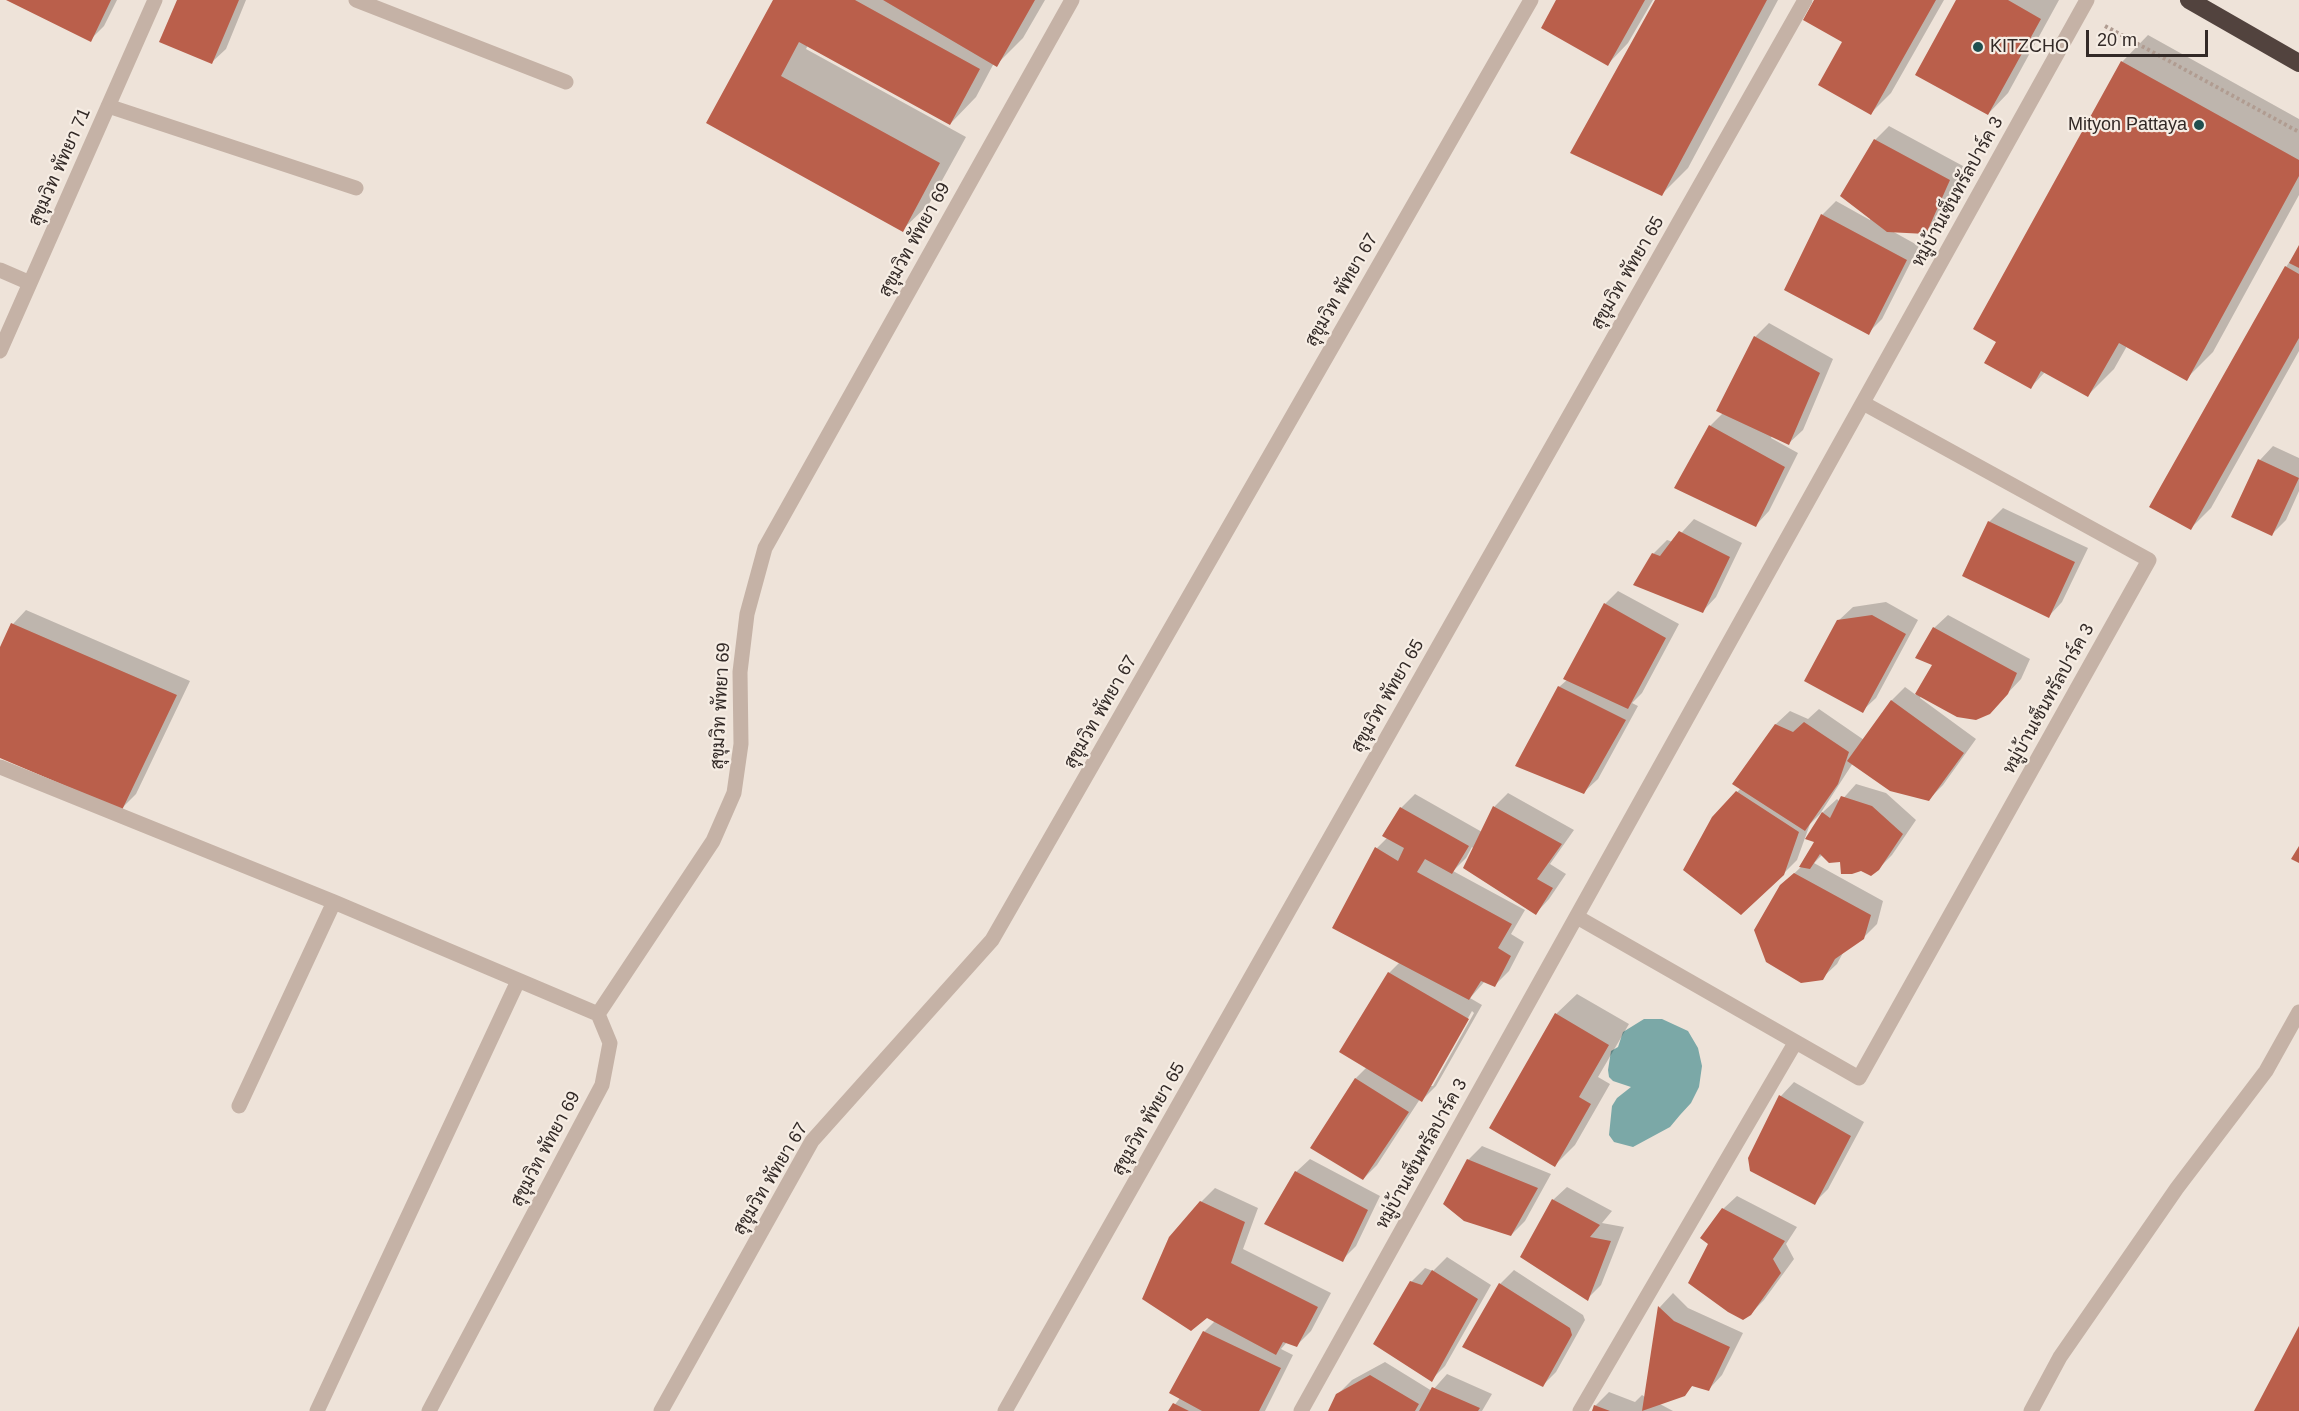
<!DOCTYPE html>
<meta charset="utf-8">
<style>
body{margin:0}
#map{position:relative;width:2299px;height:1411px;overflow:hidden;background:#eee3d9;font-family:Helvetica,sans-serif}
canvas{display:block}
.scale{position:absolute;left:2086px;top:30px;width:122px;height:27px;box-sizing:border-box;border:3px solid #322926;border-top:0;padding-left:8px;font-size:18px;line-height:21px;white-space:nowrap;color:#322926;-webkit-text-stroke:4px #f6ede4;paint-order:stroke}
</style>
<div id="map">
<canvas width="2299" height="1411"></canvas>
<div class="scale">20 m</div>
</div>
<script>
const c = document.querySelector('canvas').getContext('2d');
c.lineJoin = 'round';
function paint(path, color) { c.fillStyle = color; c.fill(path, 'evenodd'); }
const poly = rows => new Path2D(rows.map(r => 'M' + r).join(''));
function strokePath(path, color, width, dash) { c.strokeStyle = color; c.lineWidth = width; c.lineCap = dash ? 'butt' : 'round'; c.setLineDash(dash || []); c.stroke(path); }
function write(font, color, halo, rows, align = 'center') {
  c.font = font + ' Helvetica,Sarabun,sans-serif'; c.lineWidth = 4.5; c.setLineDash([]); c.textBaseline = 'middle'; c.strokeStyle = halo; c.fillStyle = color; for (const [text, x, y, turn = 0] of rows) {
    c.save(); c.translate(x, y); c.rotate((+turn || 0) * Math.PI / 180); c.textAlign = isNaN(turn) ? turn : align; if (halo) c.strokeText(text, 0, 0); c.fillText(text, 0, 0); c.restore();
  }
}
const water = poly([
 [1644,1019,1662,1019,1688,1031,1698,1048,1702,1066,1699,1087,1691,1103,1680,1115,1670,1127,1633,1147,1614,1142,1609,1135,1612,1106,1617,1098,1631,1087,1613,1081,1609,1077,1608,1070,1611,1051,1618,1047,1623,1032]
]);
const shadow = poly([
 [9,0,117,0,104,26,90,40],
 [178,0,246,0,226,49,212,62],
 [775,0,1045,0,1023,38,996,65,994,63,976,97,950,124,808,45,806,49,966,137,929,204,902,230,708,122],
 [1558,0,1653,0,1628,43,1608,64],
 [1656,0,1778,0,1688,168,1662,194],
 [1815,0,1944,0,1891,93,1871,113,1844,42],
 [1957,0,2059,0,2008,93,1988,114],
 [2148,35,2299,119,2299,195,2213,352,2186,379,2127,346,2114,369,2088,395,2045,372,2031,387,1998,341,1975,329,2122,62],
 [1889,126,1963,166,1939,219,1925,233,1892,231,1919,246,1882,319,1868,333,1822,215,1836,201,1870,220,1875,140],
 [2299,248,2299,351,2211,508,2190,529,2286,267],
 [1769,323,1833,359,1803,430,1789,443,1772,436,1771,438,1798,453,1769,511,1756,525,1676,488,1710,426,1723,413,1755,337],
 [2273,446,2299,458,2299,491,2286,520,2272,534,2233,517,2260,460],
 [2003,508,2088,548,2062,602,2049,616,1989,522],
 [1694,519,1742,543,1716,597,1703,611,1653,554,1667,540,1673,542],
 [1618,591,1679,624,1642,693,1632,703,1638,706,1598,779,1584,792,1559,687,1567,680,1605,604],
 [1886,602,1918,620,1876,698,1862,711,1838,621,1853,607],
 [26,610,190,681,136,794,122,808,0,756,0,651,13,624],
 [1948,615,2030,659,2021,679,2003,698,1921,696,1920,698,1976,739,1943,785,1929,799,1853,763,1820,814,1810,824,1797,860,1783,874,1713,818,1741,788,1776,724,1790,711,1808,719,1819,709,1864,740,1892,700,1905,687,1916,695,1934,664,1934,628],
 [1856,784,1886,793,1916,820,1892,855,1878,869,1822,855,1814,863,1883,901,1877,924,1863,938,1844,951,1837,964,1822,978,1781,886,1802,866,1816,841,1808,838,1823,812,1837,799,1840,802],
 [1508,793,1574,830,1550,864,1566,874,1549,899,1536,913,1472,847,1466,858,1453,871,1525,910,1511,934,1524,942,1509,971,1495,985,1485,981,1470,998,1482,1005,1436,1086,1422,1100,1420,1099,1377,1165,1363,1179,1312,1147,1356,1078,1367,1067,1389,973,1400,962,1377,848,1388,837,1401,808,1415,794,1482,832,1495,806],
 [1472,1011,1474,1013,1433,1086,1430,1086],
 [1577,994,1629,1024,1598,1077,1610,1084,1575,1145,1555,1165,1556,1014],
 [1794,1082,1864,1122,1828,1189,1814,1203,1749,1158,1781,1096],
 [1482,1146,1551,1174,1525,1221,1511,1235,1468,1160],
 [1310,1159,1380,1196,1356,1246,1342,1260,1296,1172],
 [1567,1187,1612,1211,1602,1223,1624,1227,1601,1285,1587,1299,1553,1200],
 [1215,1188,1258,1208,1243,1249,1331,1293,1311,1331,1297,1345,1287,1342,1281,1349,1293,1355,1265,1411,1170,1411,1180,1398,1204,1332,1216,1320,1201,1202],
 [1737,1196,1797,1227,1786,1244,1794,1259,1764,1300,1750,1314,1710,1243,1723,1209],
 [1447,1257,1491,1285,1445,1366,1431,1380,1411,1282,1425,1268,1433,1271],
 [1514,1270,1583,1315,1585,1320,1556,1372,1543,1385,1464,1346,1500,1284],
 [1673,1293,1688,1308,1743,1333,1722,1375,1709,1389,1693,1385,1684,1394,1658,1403,1673,1411,1594,1411,1595,1406,1609,1392,1635,1402,1642,1395,1645,1397,1660,1307],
 [1385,1362,1432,1391,1447,1374,1492,1394,1482,1411,1330,1411,1338,1394,1352,1380]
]);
const building = poly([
 [6,0,111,0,91,42],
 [177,0,239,0,212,64,159,42],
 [773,0,855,0,980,69,950,125,799,42,781,76,940,163,903,232,706,123],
 [883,0,1035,0,997,67],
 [1556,0,1645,0,1608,66,1541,28],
 [1655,0,1767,0,1662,196,1570,153],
 [1814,0,1936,0,1871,115,1818,85,1842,42,1803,20],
 [1956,0,2008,0,2041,19,1988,115,1915,75],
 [2121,61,2299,160,2299,176,2187,381,2119,343,2088,397,2041,371,2031,389,1984,363,1996,342,1973,329],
 [1874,139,1950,180,1926,234,1887,232,1840,196],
 [1821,214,1907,260,1869,335,1784,290],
 [2299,245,2299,268,2289,263],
 [2285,266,2299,274,2299,338,2191,530,2149,507],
 [1754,336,1820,373,1789,445,1716,411],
 [1709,425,1785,467,1756,527,1674,488],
 [2258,459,2299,478,2272,536,2231,517],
 [1988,521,2075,562,2049,618,1962,576],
 [1679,531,1730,557,1703,613,1633,585,1652,553,1660,556],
 [1604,603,1666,638,1628,709,1563,679],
 [1872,615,1906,634,1863,713,1804,681,1837,620],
 [11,623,177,695,122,810,0,758,0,647],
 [1933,627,2017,673,2008,694,1990,714,1976,720,1957,717,1915,694,1932,665,1915,658],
 [1558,686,1626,720,1584,794,1515,766],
 [1891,700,1964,753,1929,801,1890,791,1847,761],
 [1804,722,1849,752,1838,784,1805,831,1732,784,1775,724,1793,732],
 [1736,791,1799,832,1784,875,1741,915,1683,870,1712,817],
 [1841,796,1872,806,1903,834,1879,870,1871,876,1861,871,1852,874,1841,874,1840,862,1829,863,1820,854,1810,869,1799,867,1814,842,1805,839,1822,812,1830,818],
 [1493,806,1562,844,1537,879,1553,888,1536,915,1463,868],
 [1400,807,1469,846,1452,874,1425,859,1417,872,1512,924,1498,948,1511,956,1495,987,1481,981,1469,1000,1332,928,1375,847,1398,861,1404,848,1382,836],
 [2299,846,2299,863,2291,859],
 [1794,873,1871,915,1864,939,1835,959,1823,980,1801,983,1766,962,1754,930,1780,885],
 [1388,972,1469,1019,1422,1102,1339,1052],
 [1555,1013,1609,1045,1579,1097,1591,1104,1555,1167,1489,1128],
 [1355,1078,1409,1112,1363,1180,1310,1148],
 [1779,1095,1851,1136,1815,1205,1750,1171,1748,1158],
 [1467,1159,1538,1188,1511,1236,1464,1221,1443,1204],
 [1295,1171,1368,1210,1343,1262,1264,1224],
 [1552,1199,1600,1225,1590,1237,1611,1241,1588,1301,1520,1257],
 [1200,1201,1245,1222,1231,1263,1318,1307,1297,1347,1283,1342,1276,1355,1207,1318,1191,1331,1142,1299,1169,1237],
 [1722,1208,1785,1241,1773,1259,1781,1273,1751,1315,1743,1320,1728,1312,1688,1283,1708,1244,1700,1238],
 [1432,1270,1478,1299,1432,1382,1373,1344,1410,1281,1422,1285],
 [1499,1283,1570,1328,1572,1335,1543,1387,1462,1347],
 [1658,1306,1674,1321,1730,1347,1709,1391,1692,1386,1685,1396,1642,1411],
 [2299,1326,2299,1411,2254,1411],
 [1203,1331,1281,1368,1259,1411,1202,1411,1169,1393],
 [1370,1375,1419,1404,1415,1411,1328,1411,1336,1394],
 [1432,1387,1480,1408,1478,1411,1419,1411],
 [1173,1403,1189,1411,1168,1411],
 [1594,1405,1610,1411,1592,1411]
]);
const path = poly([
 [2105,26,2299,132]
]);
const minor = poly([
 [356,0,566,82],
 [108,106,356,188],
 [0,270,30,283],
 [0,351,155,0],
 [0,767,334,902,598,1014],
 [1577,917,1859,1078,2149,560,1863,403],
 [598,1014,713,841,734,793,741,744,740,672,747,614,765,548,1072,0],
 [239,1106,334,902],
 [317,1411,518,981],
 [429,1411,602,1085,610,1043,598,1014],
 [661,1411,812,1141,992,940,1531,0],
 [1005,1411,1805,0],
 [1301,1411,2087,0],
 [1580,1411,1795,1043],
 [2031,1411,2060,1357,2177,1188,2266,1071,2299,1012]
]);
const highway = poly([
 [2189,0,2299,63]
]);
const markers = [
 [1978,47,6,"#204f4f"],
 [2199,125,6,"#204f4f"]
];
const poiNames = [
 ["KITZCHO",1990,47],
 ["Mityon Pattaya",2187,125,"right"]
];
const streetNames = [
 ["สุขุมวิท พัทยา 71",60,167,-66],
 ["หมู่บ้านเซ็นทรัลปาร์ค 3",1958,192,-61],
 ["สุขุมวิท พัทยา 69",915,240,-61],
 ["สุขุมวิท พัทยา 65",1628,273,-60],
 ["สุขุมวิท พัทยา 67",1342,290,-60],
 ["สุขุมวิท พัทยา 65",1388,696,-60],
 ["หมู่บ้านเซ็นทรัลปาร์ค 3",2049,699,-61],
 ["สุขุมวิท พัทยา 69",721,706,-87],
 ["สุขุมวิท พัทยา 67",1101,712,-60],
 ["สุขุมวิท พัทยา 65",1149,1119,-60],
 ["สุขุมวิท พัทยา 69",546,1149,-62],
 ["หมู่บ้านเซ็นทรัลปาร์ค 3",1422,1154,-61],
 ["สุขุมวิท พัทยา 67",771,1179,-59]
];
paint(water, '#7ba8a7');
paint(shadow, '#0003');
paint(building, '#ba5f4b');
strokePath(path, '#b09c91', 4, [3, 3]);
strokePath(minor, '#c5b2a6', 15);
strokePath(highway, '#52433e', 18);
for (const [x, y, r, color] of markers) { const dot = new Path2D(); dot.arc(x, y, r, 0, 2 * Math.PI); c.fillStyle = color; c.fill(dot); strokePath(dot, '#f6ede4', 2); }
write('18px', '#322926', '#f6ede4', poiNames, 'left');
write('18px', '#322926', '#f6ede4', streetNames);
</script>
